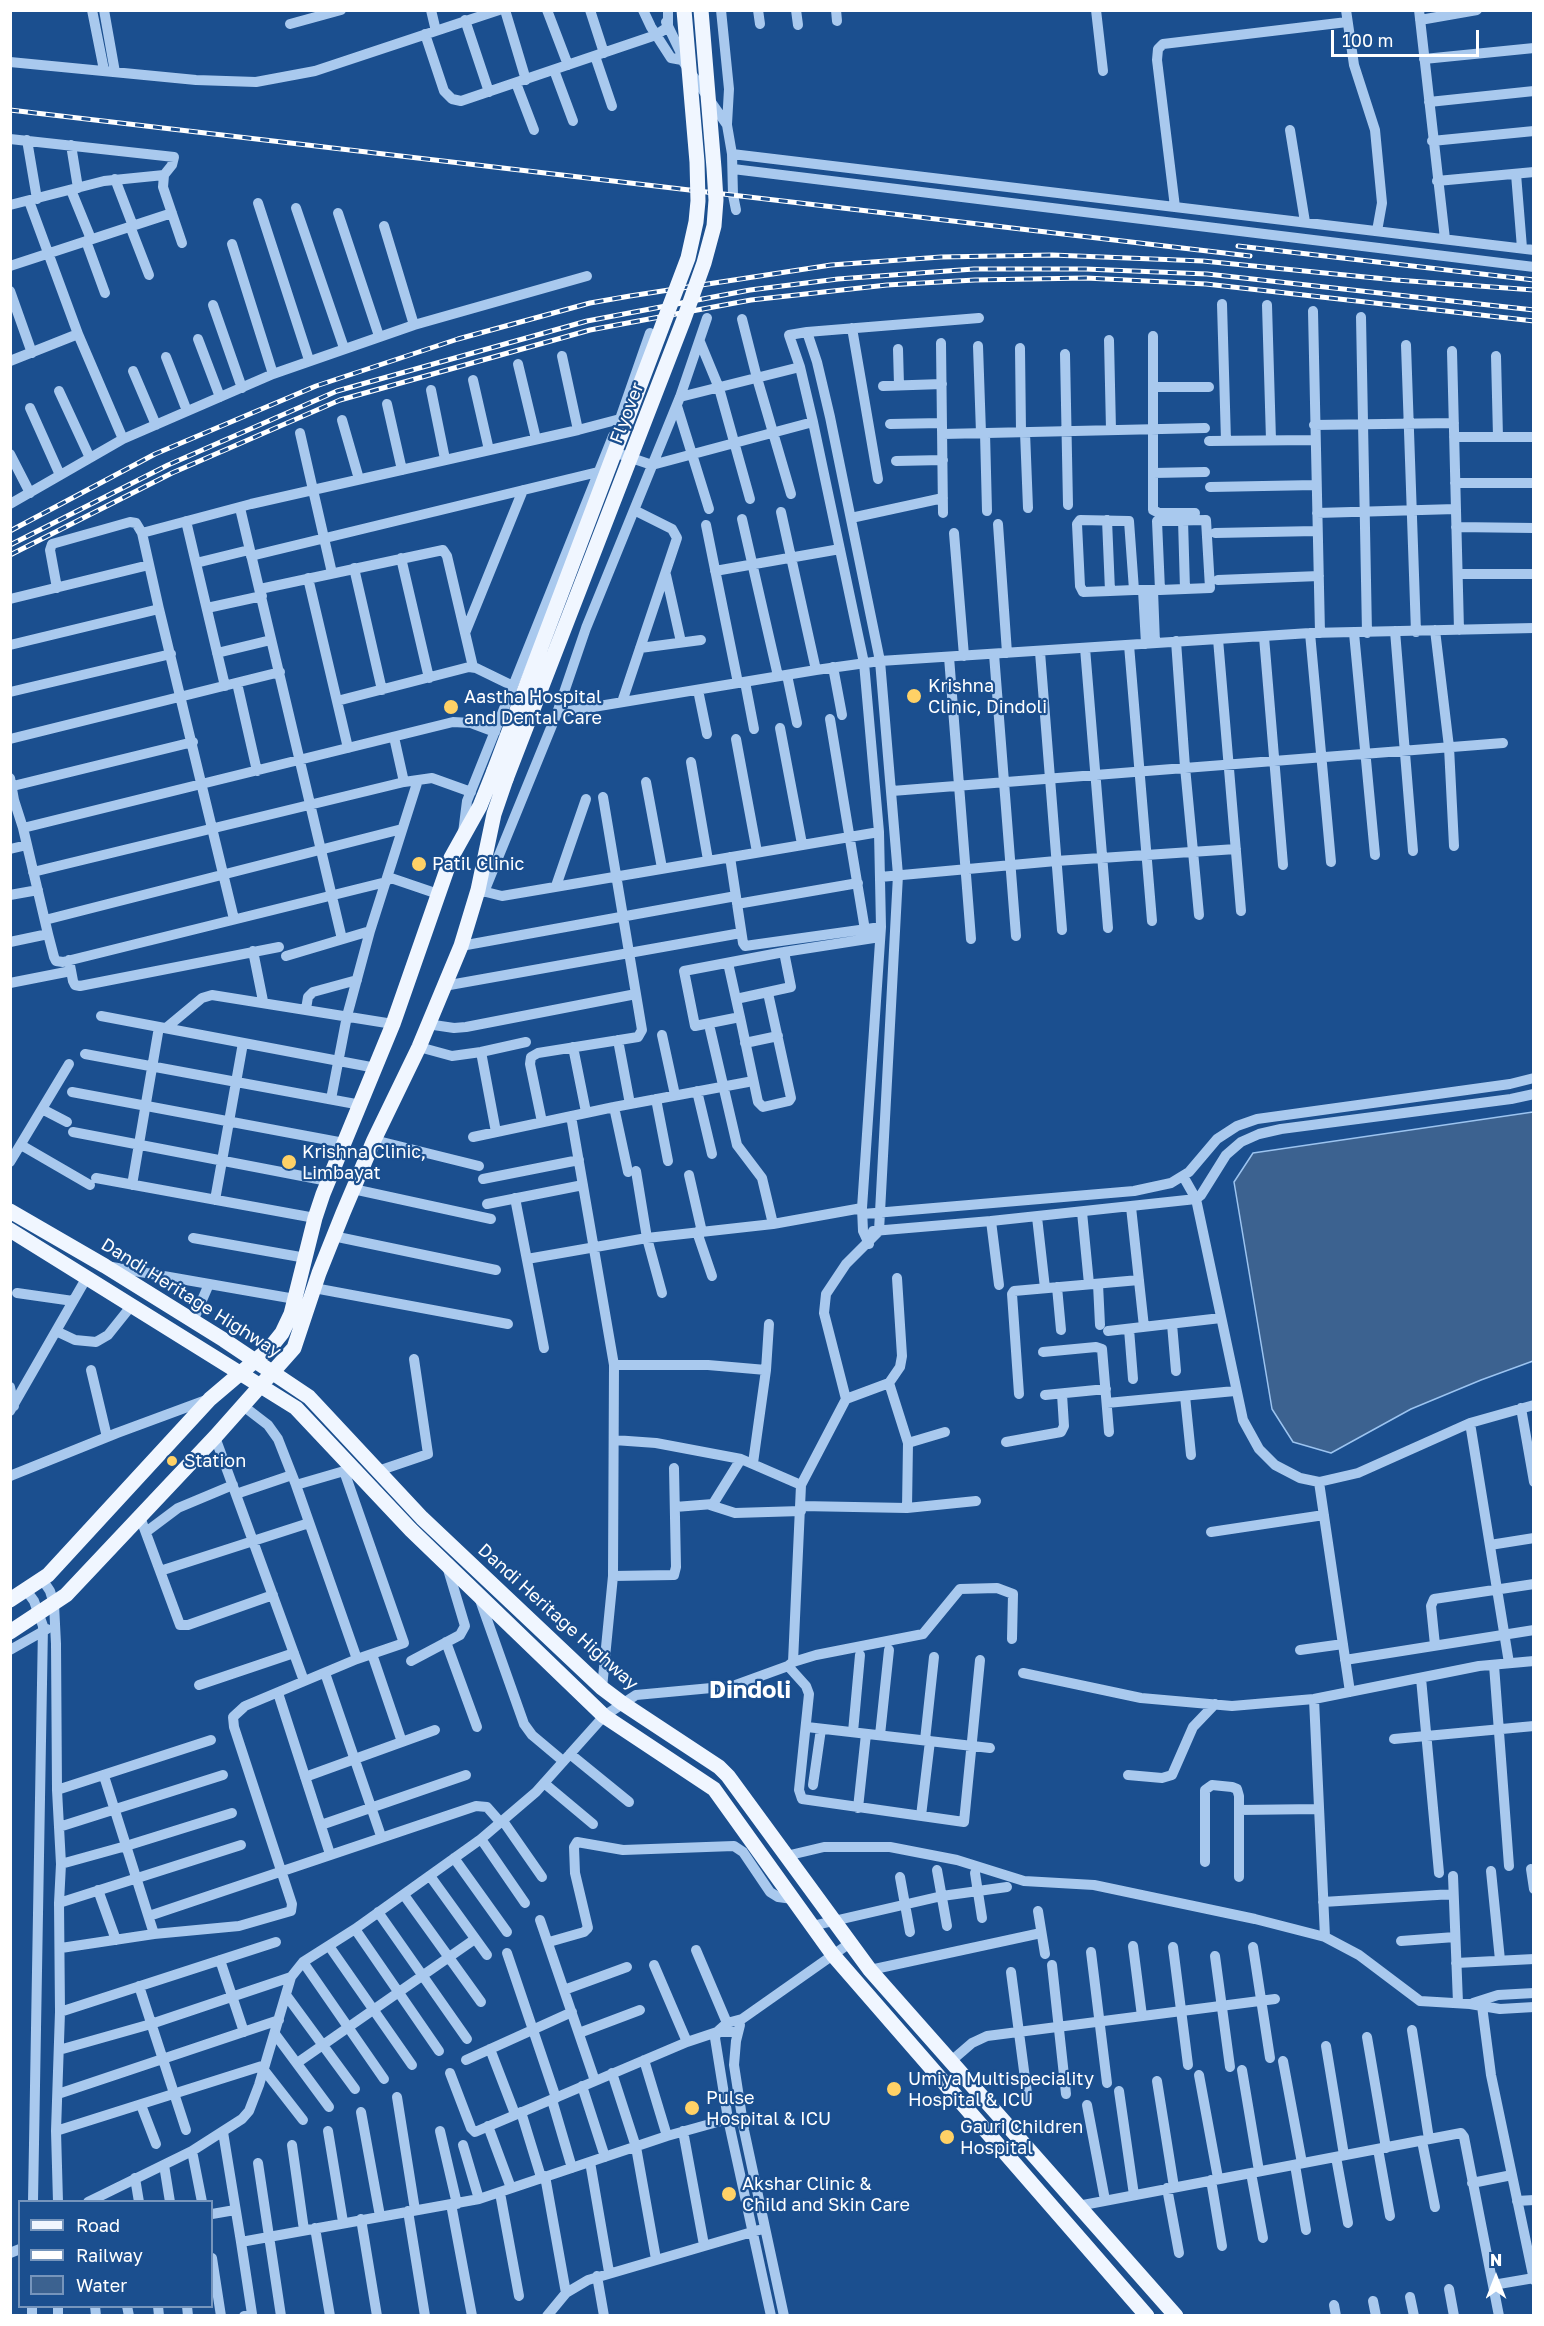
<!DOCTYPE html>
<style>
body{margin:0}
#map{position:relative;width:1544px;height:2326px;overflow:hidden;background:#1b4f8f;font-family:"Golos Text",sans-serif}
canvas{display:block}
.frame{position:absolute;inset:0;border:12px solid #fff;pointer-events:none}
.legend{position:absolute;left:18px;top:2200px;width:195px;height:108px;box-sizing:border-box;background:#1b4f8f;border:2px solid #7695bc;margin:0;padding:8px 10px;list-style:none;font-size:18px;color:#fff}
.legend li{display:flex;align-items:center;gap:12px;height:30px}
.legend b{width:30px;border:2px solid #7695bc}
.north{position:absolute;left:1466px;top:2248px;width:60px;height:60px;-webkit-text-stroke:4px #1b4f8f;paint-order:stroke;rotate:0deg;font-size:16px;font-weight:700;line-height:24px;text-align:center;color:#fff}
.north::after{content:'';display:block;margin:auto;width:21px;height:27px;background:#fff;clip-path:polygon(50% 0,100% 100%,50% 72%,0 100%)}
.scale{position:absolute;left:1331px;top:30px;width:148px;height:27px;box-sizing:border-box;border:3px solid #fff;border-top:0;padding-left:8px;font-size:18px;line-height:21px;white-space:nowrap;color:#fff;-webkit-text-stroke:4px #1b4f8f;paint-order:stroke}
</style>
<div id="map">
<canvas width="1544" height="2326"></canvas>
<div class="frame"></div>
<ul class="legend">
<li><b style="height:8px;background:#f0f6ff"></b>Road</li>
<li><b style="height:8px;background:#fff"></b>Railway</li>
<li><b style="height:16px;background:#3c6290"></b>Water</li>
</ul>
<div class="north">N</div>
<div class="scale">100 m</div>
</div>
<script>
const c = document.querySelector('canvas').getContext('2d');
c.lineJoin = 'round';
function paint(path, color) { c.fillStyle = color; c.fill(path, 'evenodd'); }
const poly = rows => new Path2D(rows.map(r => 'M' + r).join(''));
function strokePath(path, color, width, dash) { c.strokeStyle = color; c.lineWidth = width; c.lineCap = dash ? 'butt' : 'round'; c.setLineDash(dash || []); c.stroke(path); }
function write(font, color, halo, rows, align = 'center') {
  c.font = font + ' "Golos Text",sans-serif'; c.lineWidth = 4.5; c.setLineDash([]); c.textBaseline = 'middle'; c.strokeStyle = halo; c.fillStyle = color; for (const [text, x, y, turn = 0] of rows) {
    c.save(); c.translate(x, y); c.rotate((+turn || 0) * Math.PI / 180); c.textAlign = isNaN(turn) ? turn : align; if (halo) c.strokeText(text, 0, 0); c.fillText(text, 0, 0); c.restore();
  }
}
const water = poly([
 [1533,1112,1533,1361,1481,1380,1411,1409,1331,1453,1293,1442,1272,1409,1234,1182,1253,1153,1533,1112]
]);
const minor = poly([
 [92,10,104,70],
 [104,10,115,72],
 [431,10,436,31],
 [505,10,526,80],
 [547,10,568,65],
 [590,10,604,53],
 [643,10,651,27,671,58,682,60],
 [721,10,729,89,727,124],
 [758,10,760,24],
 [796,10,798,25],
 [836,10,837,21],
 [1096,10,1103,71],
 [1346,10,1354,65,1375,130,1382,203,1377,231],
 [1419,10,1445,239],
 [465,20,489,92],
 [1420,20,1477,10],
 [666,22,680,51,682,60,727,125,732,154,733,195,736,210],
 [290,24,341,10],
 [425,34,444,91,452,99,461,101,656,35,668,27,668,10],
 [595,56,612,106],
 [1424,59,1534,48],
 [10,62,196,80,256,82,315,71,499,10],
 [554,70,573,121],
 [516,83,534,130],
 [1429,102,1534,91],
 [1290,130,1305,222],
 [10,139,174,157,172,165,164,175,163,187,182,243],
 [27,140,37,199],
 [1432,141,1534,131],
 [71,145,78,188],
 [732,154,1534,250],
 [733,169,1534,267],
 [1516,174,1522,248],
 [115,179,133,226],
 [1437,181,1534,172],
 [71,190,91,239],
 [29,201,78,334,123,439],
 [258,203,309,360],
 [10,205,104,181,164,175],
 [1175,207,1157,60,1158,49,1163,44,1347,22],
 [296,208,344,348],
 [338,213,379,336],
 [130,226,149,275],
 [384,226,414,325],
 [86,241,105,293],
 [232,244,273,374],
 [10,266,172,213],
 [10,291,32,353],
 [1222,304,1226,441],
 [213,305,242,388],
 [1267,305,1271,440],
 [1313,311,1320,633],
 [1361,317,1367,633],
 [742,319,757,378,791,494],
 [852,328,878,479],
 [1153,336,1153,510,1159,513,1195,513],
 [198,339,220,397],
 [1109,340,1111,430],
 [700,342,719,388,750,499],
 [941,343,943,513],
 [1406,345,1416,632],
 [978,346,981,433],
 [1020,348,1021,432],
 [898,349,899,385],
 [1452,351,1459,630],
 [1065,354,1068,505],
 [562,356,578,430],
 [1496,356,1498,437],
 [166,357,187,411],
 [10,361,78,334],
 [518,364,536,439],
 [133,371,156,425],
 [473,380,489,450],
 [883,386,942,384],
 [1153,387,1209,387],
 [431,390,445,459],
 [59,391,90,458],
 [680,397,800,367],
 [387,404,402,470],
 [677,406,709,509],
 [30,408,60,475],
 [342,420,359,479],
 [890,424,942,423],
 [1314,425,1454,423],
 [1025,432,1028,508],
 [300,433,332,573],
 [985,433,987,511],
 [943,434,1205,428],
 [1454,437,1534,437],
 [1209,441,1314,440],
 [608,450,652,465,813,422],
 [10,454,30,493],
 [896,461,943,460],
 [1153,473,1205,472],
 [1455,483,1534,483],
 [1210,487,1316,485],
 [10,504,123,439,273,374,414,325,587,276],
 [240,508,342,939],
 [781,512,816,670],
 [1317,513,1456,509],
 [851,518,943,498],
 [742,519,778,676],
 [1107,520,1110,591],
 [1183,520,1185,589],
 [186,521,225,686],
 [998,524,1007,653],
 [706,525,738,683],
 [1456,527,1534,528],
 [954,533,964,656],
 [1215,533,1317,531],
 [251,556,598,472],
 [401,558,429,678],
 [196,563,249,550],
 [354,568,382,690],
 [715,571,840,549],
 [1458,574,1534,574],
 [666,575,681,642],
 [308,578,348,748],
 [1218,580,1319,576],
 [57,588,50,550,52,544,130,522,136,523,142,533],
 [260,589,443,550,447,556,473,667],
 [1134,590,1129,521,1080,520,1077,524,1080,586,1083,592,1110,591,1134,590,1160,590,1210,588,1206,520,1157,521,1160,590],
 [1143,590,1146,644],
 [1153,590,1155,643],
 [10,599,149,565],
 [207,608,262,596],
 [159,609,234,919],
 [1435,630,1449,747,1454,846],
 [1395,631,1413,851],
 [465,633,523,490],
 [1310,633,1331,862],
 [1354,633,1375,855],
 [1264,637,1283,865],
 [1218,639,1241,911],
 [1176,641,1185,767,1199,915],
 [10,645,159,609,142,533,251,504,578,430,620,419,650,333],
 [1129,645,1152,921],
 [640,648,701,640],
 [1085,648,1108,928],
 [1040,652,1062,930],
 [217,653,271,640],
 [994,654,1016,936],
 [949,657,971,939],
 [833,667,842,715],
 [787,675,797,723],
 [745,682,754,729],
 [237,683,257,771],
 [698,690,707,734],
 [10,692,171,654],
 [337,701,469,667,476,668,513,686],
 [622,702,677,538,672,529,634,510],
 [557,713,816,670,880,661,1310,633,1534,628],
 [830,719,865,930],
 [780,728,802,844],
 [394,737,404,782],
 [10,739,280,672],
 [736,739,757,852],
 [691,762,708,860],
 [10,778,14,800,23,828,48,934,10,942],
 [646,782,662,868],
 [13,786,193,742],
 [892,791,1503,743],
 [23,828,453,722,471,723,495,732],
 [463,833,467,801,613,436],
 [10,849,27,845],
 [730,857,743,943,745,946,881,927],
 [33,872,404,782,432,778,471,792],
 [388,877,438,894],
 [880,877,1056,861,1236,849],
 [556,886,586,799],
 [478,890,502,896,879,832],
 [484,892,557,713,586,628,680,397,707,318],
 [10,895,38,890],
 [737,904,858,883],
 [45,920,402,829],
 [48,934,54,957,56,961,63,962,386,882],
 [461,946,736,896],
 [253,951,263,1001],
 [286,956,370,931],
 [69,960,73,981,75,985,80,986,279,947],
 [728,963,740,1017],
 [10,983,71,971],
 [444,986,741,933],
 [768,993,791,1098,789,1101,763,1107,758,1102,740,1017,695,1026,684,971,784,952,880,937],
 [736,999,791,987,784,952],
 [306,1009,308,997,313,992,357,980],
 [101,1016,376,1068],
 [427,1024,454,1028,466,1027,636,994],
 [166,1028,202,998,212,995,393,1024],
 [710,1029,737,1145,762,1178,773,1224],
 [662,1035,675,1095],
 [618,1040,630,1104],
 [745,1043,778,1036],
 [419,1047,452,1056,481,1052,526,1042],
 [573,1047,586,1112],
 [481,1052,496,1132],
 [85,1054,361,1105],
 [697,1091,712,1154],
 [72,1092,344,1143],
 [331,1099,347,1016,370,931,418,780],
 [656,1099,668,1161],
 [614,1107,628,1172],
 [42,1109,67,1122],
 [571,1116,614,1365,613,1576,602,1688],
 [542,1122,530,1064,531,1057,538,1053,638,1037,642,1030,603,797],
 [73,1132,328,1181],
 [473,1137,614,1107,748,1082],
 [374,1140,479,1166],
 [21,1145,90,1185],
 [10,1162,69,1064],
 [636,1171,647,1238,662,1293],
 [689,1175,702,1232],
 [1183,1176,1196,1199,1243,1420,1259,1449,1275,1465,1300,1478,1319,1482,1358,1473,1470,1423,1534,1405],
 [96,1178,315,1218],
 [483,1179,579,1160],
 [132,1185,159,1027],
 [353,1189,491,1219],
 [515,1198,544,1348],
 [215,1200,243,1043],
 [487,1204,583,1185],
 [1131,1207,1144,1327],
 [1082,1212,1089,1284],
 [863,1214,1134,1191,1171,1183,1189,1172,1217,1139,1237,1126,1257,1119,1510,1084,1534,1078],
 [1037,1217,1045,1288],
 [991,1221,999,1285],
 [873,1231,991,1221,1196,1199,1201,1195,1226,1155,1241,1142,1259,1134,1281,1129,1511,1099,1534,1094],
 [697,1232,712,1276],
 [333,1236,496,1270],
 [193,1238,306,1258],
 [869,1244,863,1231,862,1208,881,927,879,832,864,663,813,422,800,367,789,335,807,332,979,318],
 [527,1259,647,1238,773,1224,862,1208],
 [112,1267,295,1299],
 [1098,1284,1100,1325],
 [1057,1287,1061,1330],
 [314,1288,508,1324],
 [17,1293,73,1301],
 [193,1321,209,1284],
 [1172,1324,1176,1371],
 [1129,1329,1133,1379],
 [56,1331,75,1340,96,1342,108,1335,132,1305],
 [1108,1331,1221,1318],
 [1043,1352,1096,1347,1102,1349,1109,1432],
 [614,1365,708,1365,766,1370],
 [91,1370,107,1437],
 [889,1383,908,1443,907,1508],
 [10,1387,14,1406],
 [1019,1394,1012,1294,1014,1291,1139,1280],
 [1045,1395,1106,1389],
 [1185,1396,1191,1455],
 [846,1399,889,1383,900,1367,902,1356,897,1278],
 [1107,1403,1235,1391],
 [242,1405,268,1425,278,1439,296,1485,357,1659],
 [1521,1408,1534,1482],
 [10,1411,87,1277],
 [1470,1423,1509,1663],
 [215,1437,304,1681],
 [614,1440,656,1443,741,1459,801,1485],
 [1006,1442,1061,1432,1064,1426,1062,1394],
 [908,1443,945,1432],
 [753,1463,766,1370,769,1324],
 [378,1471,428,1454,414,1359],
 [10,1476,117,1433,209,1399],
 [1319,1482,1350,1692],
 [296,1485,351,1469],
 [236,1494,292,1475],
 [710,1505,735,1513,801,1511],
 [801,1506,907,1508,976,1501],
 [675,1507,713,1504,741,1459],
 [140,1517,180,1625,188,1625,273,1595],
 [146,1532,178,1508,233,1485],
 [1211,1532,1324,1515],
 [1490,1545,1534,1538],
 [160,1571,309,1523],
 [613,1576,674,1575,676,1567,674,1468],
 [42,1579,50,1591,54,1604,56,1644,57,1790,61,1864,59,1903,60,2012,56,2131,58,2202],
 [26,1590,34,1601,43,1626,33,2202],
 [479,1597,524,1724,532,1735,563,1761],
 [446,1642,477,1727],
 [1435,1645,1431,1606,1434,1599,1534,1584],
 [10,1650,47,1629],
 [1300,1650,1343,1644],
 [372,1654,402,1742],
 [1345,1660,1534,1630],
 [411,1661,460,1635,465,1626,447,1566],
 [793,1662,816,1655,923,1634,960,1589,997,1588,1013,1594,1012,1639],
 [1494,1665,1509,1866],
 [788,1666,806,1686,809,1694,799,1790,802,1799,964,1822,980,1660],
 [325,1673,381,1836],
 [1023,1673,1141,1698,1232,1706,1314,1699,1479,1666,1534,1661],
 [1421,1678,1439,1873],
 [199,1685,294,1653],
 [278,1693,330,1854],
 [1314,1699,1325,1937],
 [807,1727,990,1748],
 [853,1732,860,1655],
 [880,1735,889,1650],
 [1394,1739,1534,1726],
 [925,1740,934,1657],
 [570,1754,629,1802],
 [1128,1775,1162,1778,1172,1775,1193,1727,1215,1704],
 [104,1776,154,1934],
 [305,1777,435,1730],
 [544,1783,593,1824],
 [813,1785,821,1729],
 [57,1790,211,1740],
 [858,1808,866,1734],
 [1239,1810,1319,1809],
 [921,1816,930,1741],
 [503,1821,542,1877],
 [321,1825,466,1775],
 [59,1827,223,1775],
 [481,1839,525,1903],
 [786,1856,824,1847,890,1847,957,1860,1024,1881,1094,1885,1255,1919,1325,1937,1359,1955,1420,2001,1470,2004,1500,2009,1534,2007],
 [454,1858,507,1932],
 [1205,1862,1205,1790,1212,1785,1232,1787,1237,1789,1239,1796,1239,1877],
 [61,1864,126,1846,232,1813],
 [1531,1869,1534,1889],
 [937,1870,947,1926],
 [1491,1871,1500,1960],
 [975,1873,982,1918],
 [430,1876,487,1955],
 [1453,1876,1458,2003],
 [900,1877,910,1932],
 [98,1890,116,1940],
 [404,1895,481,2002],
 [1323,1902,1453,1894],
 [59,1903,241,1845],
 [1038,1911,1045,1954],
 [378,1912,467,2039],
 [149,1916,476,1806,487,1807,501,1823],
 [540,1920,595,2081],
 [812,1926,942,1896,1007,1887],
 [355,1929,439,2051],
 [1401,1941,1455,1937],
 [549,1942,584,1932,588,1928,575,1873,574,1847,577,1842,623,1850,734,1846,743,1852,770,1892,778,1897,793,1899],
 [329,1946,412,2065],
 [1133,1946,1142,2016],
 [1173,1947,1188,2065],
 [1253,1947,1270,2058],
 [61,1948,154,1934,239,1926,291,1911,292,1904,234,1727,233,1717,245,1706,357,1659,404,1643,344,1471],
 [696,1950,727,2023],
 [1091,1952,1107,2083],
 [507,1953,556,2098],
 [1215,1956,1230,2067],
 [220,1960,244,2032],
 [303,1962,384,2079],
 [1456,1963,1534,1959],
 [654,1965,687,2042],
 [1052,1965,1066,2094],
 [870,1970,1041,1933],
 [1011,1972,1028,2101],
 [139,1986,186,2130],
 [564,1990,627,1967],
 [286,1995,355,2089],
 [1473,2003,1498,1995,1534,1993],
 [1482,2006,1491,2075,1534,2280],
 [60,2012,276,1942],
 [740,2025,736,2041,734,2065,744,2130,784,2316],
 [1412,2030,1429,2139],
 [579,2033,640,2010],
 [275,2034,329,2107],
 [1367,2037,1386,2148],
 [1326,2046,1344,2155],
 [490,2049,515,2114],
 [59,2050,151,2024,291,1977],
 [466,2060,572,2012],
 [644,2060,667,2136],
 [1283,2061,1302,2163],
 [950,2062,972,2043,987,2036,1275,1999],
 [297,2063,475,1939],
 [264,2070,303,2120],
 [1242,2070,1259,2171],
 [450,2073,471,2128,475,2132,687,2042,717,2032,738,2032],
 [612,2073,636,2147,656,2259],
 [1199,2075,1218,2178],
 [1157,2081,1174,2187],
 [582,2086,605,2157],
 [1119,2091,1134,2195],
 [58,2094,279,2020],
 [397,2097,415,2210],
 [552,2100,572,2168],
 [141,2105,156,2144],
 [1087,2105,1105,2200],
 [361,2112,380,2216],
 [521,2112,541,2177],
 [488,2126,511,2188],
 [56,2131,265,2065],
 [328,2131,343,2222],
 [440,2131,457,2204],
 [683,2131,704,2245],
 [223,2132,241,2242,479,2199,667,2136,728,2119],
 [1422,2141,1435,2207],
 [292,2145,304,2230],
 [463,2145,479,2199],
 [1378,2149,1390,2216],
 [192,2151,202,2202],
 [1336,2157,1348,2223],
 [590,2162,609,2272],
 [258,2163,281,2316],
 [164,2165,170,2202],
 [1295,2165,1306,2230],
 [1251,2173,1263,2238],
 [545,2176,566,2293],
 [135,2178,139,2202],
 [1211,2180,1222,2246],
 [1472,2183,1512,2175],
 [1167,2188,1179,2253],
 [500,2193,519,2296],
 [1517,2201,1534,2200],
 [88,2202,192,2151,242,2119,249,2111,259,2085,291,1977,303,1962,355,1929,481,1839,536,1792,604,1716,636,1695,733,1686,788,1666,793,1662,801,1485,846,1399,824,1313,826,1294,846,1264,879,1231,898,875,880,661,830,417,817,362,807,332],
 [451,2204,472,2316],
 [1078,2206,1461,2133,1464,2137,1499,2316],
 [408,2211,425,2316],
 [212,2214,235,2210],
 [361,2219,377,2316],
 [315,2228,330,2316],
 [241,2242,252,2314,244,2316],
 [10,2253,20,2249],
 [212,2258,221,2316],
 [597,2276,604,2316],
 [1493,2285,1534,2278],
 [1449,2289,1454,2316],
 [1410,2297,1414,2316],
 [1373,2301,1376,2316],
 [1334,2305,1336,2316],
 [58,2306,58,2316],
 [95,2306,96,2316],
 [127,2306,129,2316],
 [158,2306,159,2316],
 [187,2306,188,2316],
 [32,2316,32,2306],
 [547,2316,566,2293,588,2280,759,2230],
 [771,2316,728,2119,715,2038,717,2032,727,2023,742,2019,850,1943]
]);
const major = poly([
 [10,1211,105,1266,224,1340,309,1397,422,1518,602,1688,622,1703,719,1767,728,1776,870,1970,1176,2316],
 [10,1230,296,1408,411,1530,604,1716,714,1789,833,1955,1147,2316],
 [10,1600,48,1575,210,1399,270,1348,282,1333,291,1314,315,1218,323,1194,393,1024,451,858,480,806,494,771],
 [10,1632,66,1595,215,1437,294,1348,319,1273,343,1213,374,1140,419,1047,461,946,478,890,494,814,506,779]
]);
const rail = poly([
 [10,110,1250,256],
 [1238,246,1534,280],
 [10,531,155,454,316,386,458,339,590,303,630,296,831,265,941,257,1052,255,1203,261,1396,280,1534,290],
 [10,545,168,465,337,391,587,321,750,290,838,279,974,269,1085,269,1207,274,1534,310],
 [10,555,172,473,340,400,590,330,751,300,887,285,975,280,1086,278,1206,284,1534,321]
]);
const majorBridge = poly([
 [494,771,688,258,696,222,698,201,697,162,684,10],
 [506,779,684,319,704,263,714,226,716,200,714,168,701,10]
]);
const markers = [
 [914,696,8,"#ffd166"],
 [451,707,8,"#ffd166"],
 [419,864,8,"#ffd166"],
 [289,1162,8,"#ffd166"],
 [172,1461,6,"#ffd166"],
 [894,2089,8,"#ffd166"],
 [692,2108,8,"#ffd166"],
 [947,2137,8,"#ffd166"],
 [729,2194,8,"#ffd166"]
];
const streetNames = [
 ["Flyover",627,413,-69],
 ["Dandi Heritage Highway",191,1298,32],
 ["Dandi Heritage Highway",558,1617,42]
];
const poiNames = [
 ["Krishna",928,686],
 ["Clinic, Dindoli",928,707],
 ["Aastha Hospital",464,697],
 ["and Dental Care",464,718],
 ["Patil Clinic",432,864],
 ["Krishna Clinic,",302,1152],
 ["Limbayat",302,1173],
 ["Station",184,1461],
 ["Umiya Multispeciality",908,2079],
 ["Hospital & ICU",908,2100],
 ["Pulse",706,2098],
 ["Hospital & ICU",706,2119],
 ["Gauri Children",960,2127],
 ["Hospital",960,2148],
 ["Akshar Clinic &",742,2184],
 ["Child and Skin Care",742,2205]
];
const districtNames = [
 ["Dindoli",750,1690]
];
paint(water, '#3c6290');
strokePath(water, '#9cc4f0', 1.5);
strokePath(minor, '#a9c9ee', 10);
strokePath(major, '#f0f6ff', 15);
strokePath(rail, '#fff', 5);
strokePath(rail, '#1b4f8f', 3, [9]);
strokePath(majorBridge, '#f0f6ff', 15);
for (const [x, y, r, color] of markers) { const dot = new Path2D(); dot.arc(x, y, r, 0, 2 * Math.PI); c.fillStyle = color; c.fill(dot); strokePath(dot, '#1b4f8f', 2); }
write('18px', '#fff', '#1b4f8f', streetNames);
write('18px', '#fff', '#1b4f8f', poiNames, 'left');
write('bold 24px', '#fff', '#1b4f8f', districtNames);
</script>
